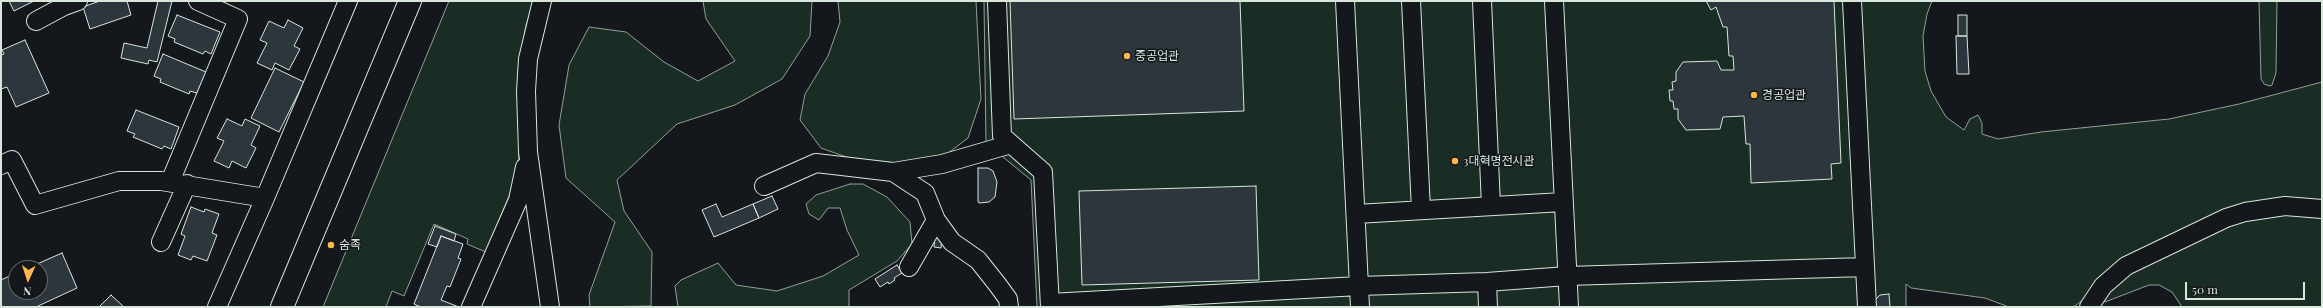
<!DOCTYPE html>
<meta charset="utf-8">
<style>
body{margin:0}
#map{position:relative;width:2323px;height:308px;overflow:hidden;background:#14181c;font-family:"Playfair Display",serif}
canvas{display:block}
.frame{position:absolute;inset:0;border:2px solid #d8e6dc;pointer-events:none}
.north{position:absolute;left:8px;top:260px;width:40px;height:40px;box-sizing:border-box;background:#14181c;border:1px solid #626a69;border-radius:50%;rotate:183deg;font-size:11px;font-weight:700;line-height:16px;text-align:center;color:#d8e6dc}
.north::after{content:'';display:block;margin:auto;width:14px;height:18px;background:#ffb74d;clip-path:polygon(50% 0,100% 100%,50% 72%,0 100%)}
.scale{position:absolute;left:2185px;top:282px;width:120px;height:18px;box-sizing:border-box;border:2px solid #d8e6dc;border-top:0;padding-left:5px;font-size:12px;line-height:14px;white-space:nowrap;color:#d8e6dc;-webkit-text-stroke:3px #14181c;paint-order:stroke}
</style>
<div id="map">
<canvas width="2323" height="308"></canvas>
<div class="frame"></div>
<div class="north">N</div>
<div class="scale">50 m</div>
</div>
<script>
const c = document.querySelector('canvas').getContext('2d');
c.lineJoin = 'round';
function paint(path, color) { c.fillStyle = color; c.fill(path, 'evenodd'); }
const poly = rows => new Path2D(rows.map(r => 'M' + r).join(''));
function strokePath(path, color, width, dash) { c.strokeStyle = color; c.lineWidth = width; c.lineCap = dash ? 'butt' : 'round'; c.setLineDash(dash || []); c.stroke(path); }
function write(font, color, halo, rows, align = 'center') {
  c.font = font + ' "Playfair Display","Noto Sans KR",serif'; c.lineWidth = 3; c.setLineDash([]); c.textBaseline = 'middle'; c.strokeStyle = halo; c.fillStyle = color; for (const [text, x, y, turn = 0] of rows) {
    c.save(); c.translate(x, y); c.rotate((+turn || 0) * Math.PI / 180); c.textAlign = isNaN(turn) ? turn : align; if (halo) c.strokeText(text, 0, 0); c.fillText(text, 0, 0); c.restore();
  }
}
const green = poly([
 [449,1,534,1,526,25,518,71,519,172,486,252,467,244,468,239,434,224,404,296,392,291,386,307,323,307,449,1],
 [703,1,812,1,810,36,782,79,735,105,677,124,617,180,624,211,652,252,651,306,590,307,589,295,615,222,566,178,559,125,569,65,589,27,626,32,664,62,698,81,735,61,706,19,703,1],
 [838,1,976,1,981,99,968,138,943,157,892,166,869,165,821,148,800,120,805,94,828,56,840,22,838,1],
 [984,1,1932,1,1927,14,1923,36,1925,71,1931,91,1946,117,1964,130,1970,119,1978,115,1982,123,1982,134,1998,139,2041,132,2169,119,2239,104,2322,82,2322,202,2253,202,2087,297,2075,306,2070,307,2009,307,1985,298,1911,288,1906,284,1906,307,1037,307,1031,180,986,143,984,1],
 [2259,1,2277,1,2276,73,2272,85,2270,86,2264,84,2261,79,2259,1],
 [850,184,863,184,887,197,910,222,912,244,897,261,849,290,849,307,678,307,675,286,681,280,718,263,736,285,777,291,823,276,859,255,847,230,840,208,828,208,819,220,809,214,806,204,816,195,850,184],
 [2322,214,2322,307,2182,307,2172,292,2159,285,2149,285,2105,302,2105,295,2124,275,2247,216,2322,214]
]);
const building = poly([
 [9,1,34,1,14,11,9,1],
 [100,1,127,1,131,15,90,29,83,7,100,1],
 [158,1,172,1,157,62,149,60,148,64,121,58,124,43,147,48,158,1],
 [1010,1,1240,1,1244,111,1014,119,1010,1],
 [1706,1,1834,1,1841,163,1831,164,1832,179,1751,183,1750,144,1746,144,1744,116,1723,117,1720,129,1686,130,1678,119,1678,109,1674,109,1673,101,1670,101,1669,90,1673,90,1672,82,1676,81,1676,72,1683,62,1717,61,1721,70,1734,70,1733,56,1729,56,1727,27,1723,27,1716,7,1711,10,1706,1],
 [177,15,220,32,211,54,205,51,203,54,174,42,175,39,168,36,177,15],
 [1958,15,1967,15,1967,36,1958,36,1958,15],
 [288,20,303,28,294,46,300,49,289,70,275,63,272,70,257,63,267,43,260,40,269,21,284,28,288,20],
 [1956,36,1967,36,1969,74,1957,74,1956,36],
 [25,40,49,93,16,107,7,87,1,89,1,55,4,54,2,50,25,40],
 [163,54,206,72,197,93,190,91,189,94,160,82,161,79,154,76,163,54],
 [275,68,304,82,279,132,251,118,275,68],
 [136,110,179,127,171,149,164,146,162,149,133,137,135,134,127,131,136,110],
 [227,119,242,126,245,119,260,126,251,145,256,148,246,168,232,161,229,168,214,161,224,141,217,138,227,119],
 [978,168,988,168,993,171,997,182,995,197,989,202,979,203,978,201,978,168],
 [1256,186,1259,280,1082,285,1079,191,1256,186],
 [772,196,778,209,759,218,753,204,772,196],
 [716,204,722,217,753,204,759,218,714,237,702,210,716,204],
 [191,207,204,212,205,209,219,214,212,233,217,235,207,261,193,256,191,260,178,255,185,236,181,234,191,207],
 [435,226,456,234,454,241,441,236,437,247,428,244,435,226],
 [441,236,463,244,458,258,461,259,450,287,447,286,441,300,459,307,421,307,414,304,441,236],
 [935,236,942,237,941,248,934,247,935,236],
 [62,253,77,288,36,307,1,307,1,280,16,273,16,292,40,292,40,268,28,268,62,253],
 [897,265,902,273,894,278,895,280,889,284,888,282,880,287,875,279,897,265],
 [1889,294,1890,307,1874,307,1874,301,1880,295,1889,294],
 [111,295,124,307,99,307,111,295]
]);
const minor = poly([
 [542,1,528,59,526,91,528,152,550,307],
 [997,1,1002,136,1043,172,1050,307],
 [1345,1,1360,307],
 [1411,1,1421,210],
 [1482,1,1491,206],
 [1554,1,1569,307],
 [1852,1,1867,307],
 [36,21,64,6,78,1],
 [1,165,12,160,35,205,119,181,161,181,265,198],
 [893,172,925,193,936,220,952,242,978,260,997,284,1008,299,1009,307],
 [170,182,238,19,198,1],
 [764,186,816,163,893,172,942,164,1011,144],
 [1356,214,1563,202],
 [161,242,187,184],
 [909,267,936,220],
 [1487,282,1488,307],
 [1050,303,1359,286,1487,282,1567,276,1865,267],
 [217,307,265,198,348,1],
 [471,307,518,200,525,167],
 [2089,307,2103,286,2126,266,2226,218,2245,212,2285,206,2322,209]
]);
const major = poly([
 [282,307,410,1]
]);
const markers = [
 [1127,56,4,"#ffb74d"],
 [1754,95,4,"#ffb74d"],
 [1455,161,4,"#ffb74d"],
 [331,245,4,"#ffb74d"]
];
const poiNames = [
 ["중공업관",1135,56],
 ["경공업관",1762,95],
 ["3대혁명전시관",1463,161],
 ["숨족",339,245]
];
paint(green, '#1a2d24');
strokePath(green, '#939e99', 1);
paint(building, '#2c363c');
strokePath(building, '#d8e6dc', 1);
strokePath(minor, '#d8e6dc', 20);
strokePath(major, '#d8e6dc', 24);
strokePath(minor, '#14181c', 18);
strokePath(major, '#14181c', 22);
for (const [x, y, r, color] of markers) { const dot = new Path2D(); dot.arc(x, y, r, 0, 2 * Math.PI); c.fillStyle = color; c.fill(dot); strokePath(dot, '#14181c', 1.5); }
write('12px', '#d8e6dc', '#14181c', poiNames, 'left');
</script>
